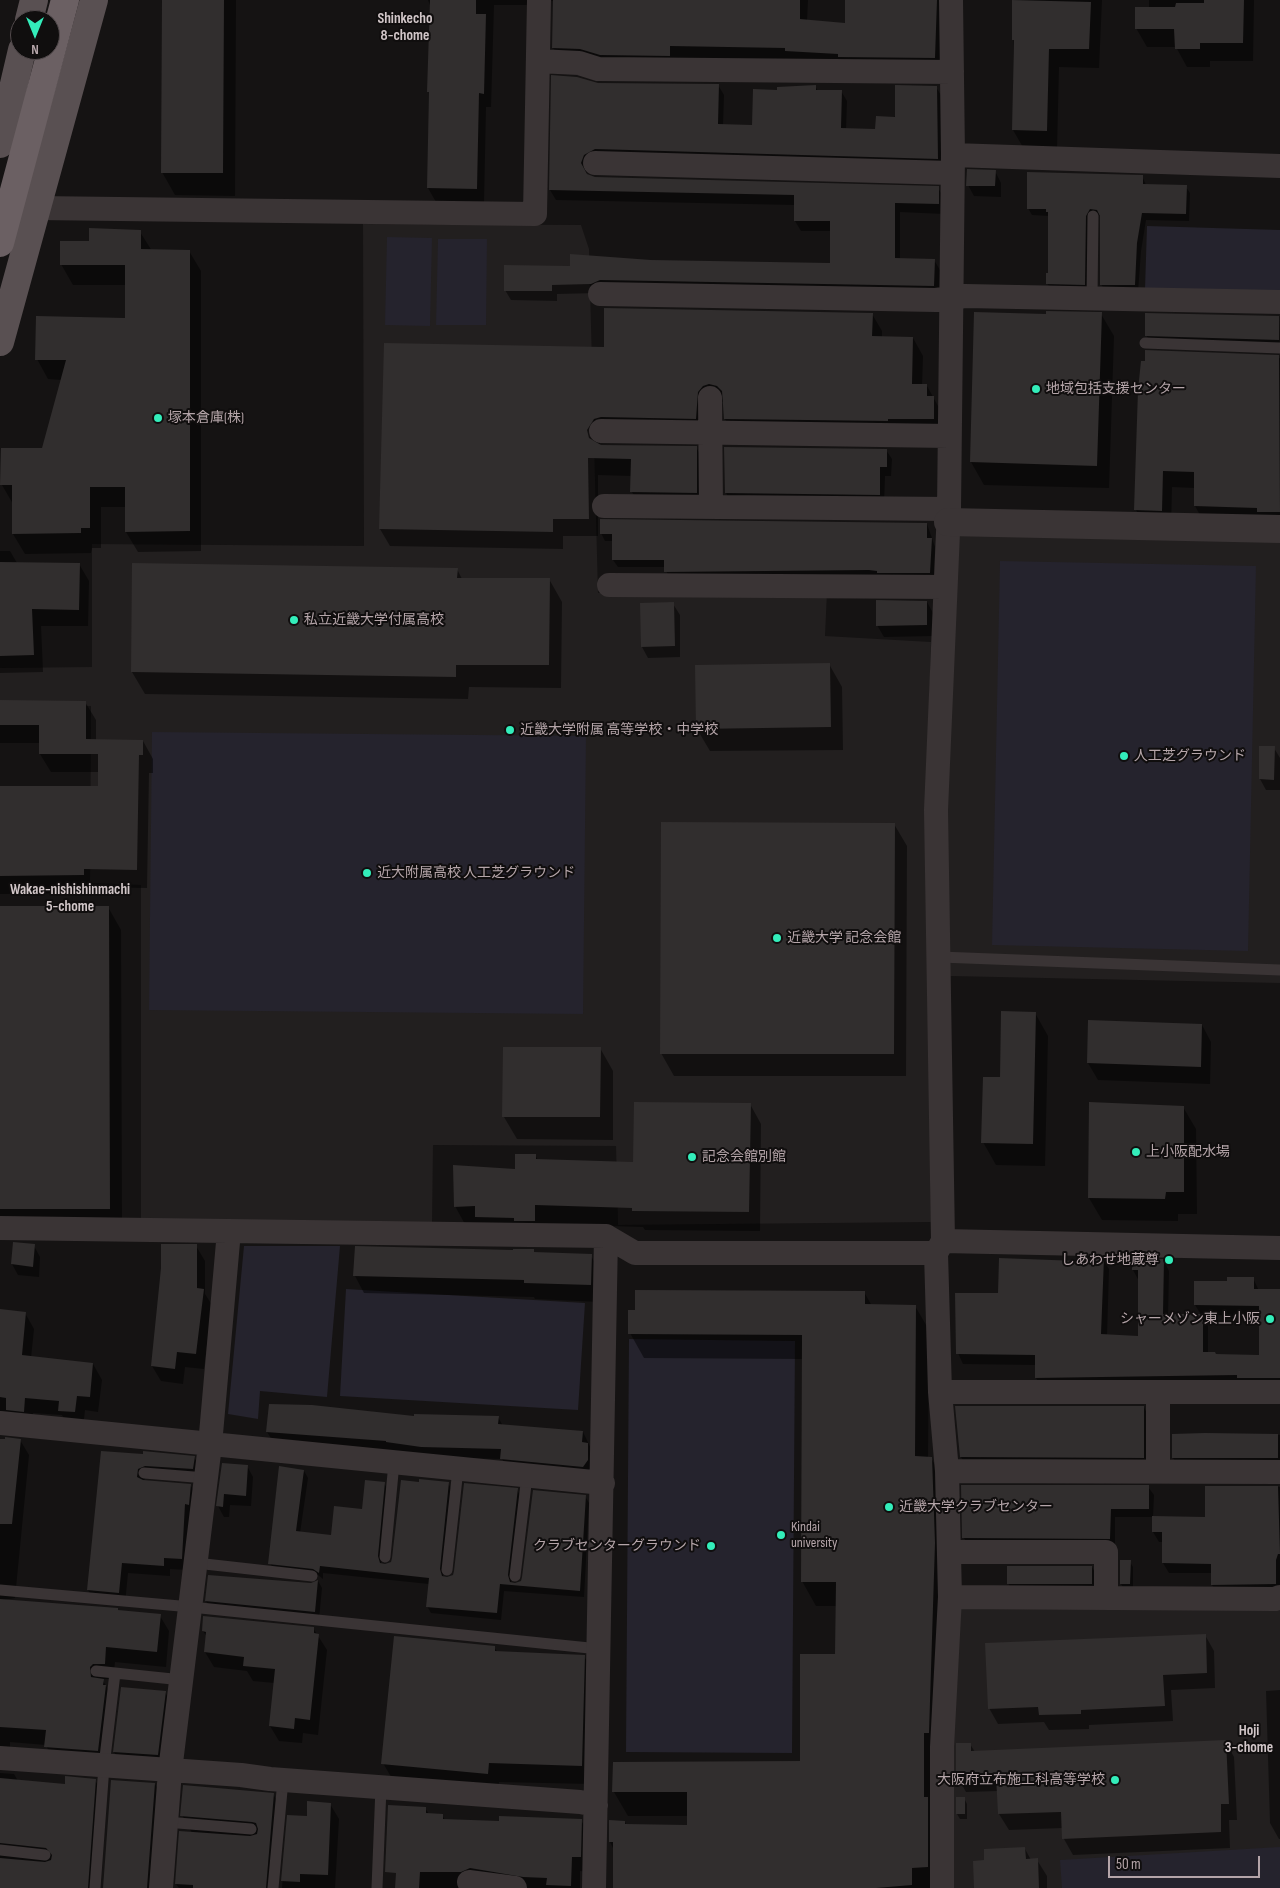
<!DOCTYPE html>
<meta charset="utf-8">
<style>
body{margin:0}
#map{position:relative;width:1280px;height:1888px;overflow:hidden;background:#151313;font-family:"Sofia Sans Condensed",sans-serif}
canvas{display:block}
.north{position:absolute;left:10px;top:10px;width:50px;height:50px;box-sizing:border-box;background:#100e0e;border:1px solid #524a4c;border-radius:50%;rotate:180deg;font-size:14px;font-weight:700;line-height:20px;text-align:center;color:#b5a5a9}
.north::after{content:'';display:block;margin:auto;width:18px;height:22px;background:#33edba;clip-path:polygon(50% 0,100% 100%,50% 72%,0 100%)}
.scale{position:absolute;left:1108px;top:1856px;width:152px;height:22px;box-sizing:border-box;border:2px solid #b5a5a9;border-top:0;padding-left:6px;font-size:15px;line-height:18px;white-space:nowrap;color:#b5a5a9;-webkit-text-stroke:4px #100e0e;paint-order:stroke}
</style>
<div id="map">
<canvas width="1280" height="1888"></canvas>
<div class="north">N</div>
<div class="scale">50 m</div>
</div>
<script>
const c = document.querySelector('canvas').getContext('2d');
c.lineJoin = 'round';
function paint(path, color) { c.fillStyle = color; c.fill(path, 'evenodd'); }
const poly = rows => new Path2D(rows.map(r => 'M' + r).join(''));
function strokePath(path, color, width, dash) { c.strokeStyle = color; c.lineWidth = width; c.lineCap = dash ? 'butt' : 'round'; c.setLineDash(dash || []); c.stroke(path); }
function write(font, color, halo, rows, align = 'center') {
  c.font = font + ' "Sofia Sans Condensed","Noto Sans JP",sans-serif'; c.lineWidth = 4; c.setLineDash([]); c.textBaseline = 'middle'; c.strokeStyle = halo; c.fillStyle = color; for (const [text, x, y, turn = 0] of rows) {
    c.save(); c.translate(x, y); c.rotate((+turn || 0) * Math.PI / 180); c.textAlign = isNaN(turn) ? turn : align; if (halo) c.strokeText(text, 0, 0); c.fillText(text, 0, 0); c.restore();
  }
}
const built = poly([
 [363,224,581,225,589,249,598,593,827,592,825,636,931,642,928,758,931,1222,618,1225,616,1146,433,1145,432,1225,141,1225,141,885,90,883,91,706,0,705,0,668,92,667,92,544,364,546],
 [954,535,1280,540,1280,983,950,976,946,876],
 [961,1605,1280,1605,1280,1888,953,1888,951,1717]
]);
const green = poly([
 [1147,226,1280,230,1280,293,1145,289],
 [387,237,432,238,430,326,385,325],
 [438,239,487,239,486,325,436,325],
 [1000,561,1256,566,1248,951,992,945],
 [152,732,586,736,583,1014,149,1010],
 [244,1246,340,1246,327,1397,260,1391,258,1419,228,1414],
 [346,1289,585,1303,578,1410,340,1396],
 [629,1339,795,1341,792,1753,626,1752],
 [1280,1847,1280,1888,1062,1888,1060,1860]
]);
const shadow = poly([
 [164,0,236,0,235,196,175,195,162,172],
 [428,0,546,0,536,5,494,5,491,107,486,107,484,202,436,202,428,188,431,8],
 [549,0,808,0,807,21,846,24,846,0,946,0,942,71,561,61,553,48,554,1],
 [1014,0,1102,0,1099,68,1059,67,1057,149,1024,149,1013,130],
 [1149,0,1254,0,1253,61,1210,61,1210,67,1187,67,1176,47,1147,47,1136,28,1149,8],
 [553,77,598,84,718,85,724,95,723,125,753,127,778,92,815,86,818,91,841,91,847,101,846,129,876,130,936,87,942,97,943,169,589,166,586,174,594,178,938,188,944,198,944,214,900,212,900,259,934,260,940,270,939,296,598,293,557,294,557,301,511,300,505,290,571,267,651,261,831,264,831,231,801,231,795,221,795,205,556,200,550,190],
 [995,171,1001,183,1001,197,974,196,968,185],
 [1142,176,1146,185,1186,187,1190,193,1189,221,1146,220,1141,251,1138,292,1105,291,1101,284,1102,217,1098,215,1088,291,1051,290,1047,283,1050,275,1050,216,1032,215,1028,208],
 [140,232,152,251,189,251,201,271,201,551,138,552,126,532,126,507,101,507,101,548,92,548,91,553,25,554,13,534,13,504,2,485,43,450,62,380,48,379,37,359,126,319,127,285,73,285,61,264,90,242],
 [872,314,882,331,882,338,913,338,923,356,922,386,927,386,943,415,943,436,735,436,725,419,724,402,720,401,706,436,604,436,599,445,696,447,706,465,706,510,642,509,632,492,632,476,598,475,598,536,563,536,563,549,390,546,380,529,385,345,605,349],
 [975,314,1047,316,1101,314,1114,336,1109,488,984,485,971,462],
 [1279,317,1280,351,1153,346,1146,335],
 [1146,352,1280,358,1280,528,1204,522,1195,506,1195,488,1172,487,1171,527,1145,526,1136,510],
 [886,450,892,459,891,476,885,476,884,503,731,502,726,493],
 [927,524,935,547,934,580,669,578,665,567,618,567,613,560,613,541,605,541,601,533],
 [0,551,10,551,17,563,79,564,89,581,88,626,41,626,43,672,0,673],
 [457,569,462,579,549,579,562,602,561,688,469,687,468,699,145,694,132,672],
 [927,602,933,613,933,636,884,637,877,625],
 [673,604,680,615,680,657,648,658,642,647],
 [829,664,842,687,843,750,710,751,697,729],
 [0,701,85,702,96,720,96,740,143,741,153,759,153,773,149,773,147,888,94,887,94,893,0,894,0,787,99,787,99,772,51,772,40,754,40,743,0,743],
 [1260,747,1274,748,1280,758,1280,790,1266,790,1260,779],
 [894,824,907,846,906,1076,674,1076,661,1053],
 [0,907,108,907,121,930,122,1231,0,1220],
 [1035,1013,1048,1036,1045,1166,996,1165,983,1142,1001,1079],
 [1090,1022,1202,1025,1211,1042,1210,1084,1098,1080,1088,1063],
 [600,1048,613,1071,613,1140,517,1139,504,1117],
 [750,1104,761,1124,760,1231,645,1230,643,1227,545,1224,466,1226,455,1206,516,1171,535,1155,538,1160,634,1163],
 [1183,1107,1196,1129,1197,1214,1178,1214,1178,1221,1102,1220,1089,1198],
 [14,1244,34,1246,40,1257,39,1277,18,1275,12,1264],
 [196,1246,205,1261,205,1294,212,1305,204,1369,185,1367,183,1384,161,1381,152,1366],
 [533,1250,535,1254,591,1256,601,1273,600,1302,535,1299,534,1297,364,1293,355,1276],
 [1103,1259,1109,1269,1107,1336,1139,1337,1139,1281,1133,1270,1164,1261,1169,1271,1168,1316,1202,1316,1195,1305,1229,1282,1253,1278,1259,1291,1280,1291,1280,1388,1042,1388,1036,1378,1036,1365,963,1364,958,1353,1000,1295,1080,1262],
 [1202,1315,1260,1316,1261,1356,1208,1354,1208,1326],
 [864,1292,872,1306,915,1306,929,1330,928,1458,931,1458,945,1482,942,1888,614,1888,614,1850,610,1842,610,1821,625,1822,627,1826,688,1826,688,1816,628,1816,614,1792,801,1762,837,1656,837,1606,816,1606,802,1581,803,1359,644,1358,630,1333],
 [0,1311,25,1313,34,1329,31,1358,93,1364,102,1380,98,1412,85,1410,83,1427,68,1426,62,1415,33,1413,33,1426,16,1425,9,1412,0,1411],
 [1144,1407,1148,1416,1148,1466,966,1466,961,1457],
 [415,1417,498,1417,503,1426,583,1432,594,1455,594,1471,508,1469,502,1459,428,1457,274,1443,267,1432],
 [1280,1435,1280,1468,1179,1468,1173,1458,1173,1436],
 [0,1439,20,1440,29,1455,15,1598,3,1600,160,1616,169,1631,166,1667,115,1662,113,1679,102,1679,112,1696,106,1766,54,1762,46,1745,10,1742,10,1749,0,1748],
 [102,1452,194,1457,200,1468,199,1480,146,1477,143,1482,191,1486,197,1496,188,1570,170,1569,170,1576,128,1573,125,1604,94,1601,88,1590],
 [223,1465,247,1466,253,1477,251,1506,230,1505,229,1517,224,1517,218,1506],
 [304,1471,308,1478,300,1533,332,1537,364,1510,384,1483,388,1490,381,1564,385,1566,392,1563,420,1483,448,1483,452,1490,443,1576,447,1579,454,1576,517,1490,521,1497,511,1583,515,1585,522,1582,585,1496,589,1503,584,1597,504,1591,501,1620,431,1613,427,1606,429,1584,323,1573,323,1579,318,1575,274,1570,270,1563],
 [1148,1487,1154,1495,1153,1517,1206,1518,1206,1487,1280,1487,1280,1594,1218,1595,1212,1585,1212,1573,1169,1573,1163,1563,1163,1542,1159,1542,1153,1532,1154,1517,1115,1517,1115,1548,969,1547,964,1538],
 [1130,1562,1133,1567,1133,1589,1124,1589,1121,1584],
 [1092,1567,1098,1578,1098,1595,1014,1594,1008,1583],
 [318,1581,322,1588,319,1619,210,1608,206,1601,311,1585],
 [313,1628,327,1650,318,1735,303,1733,302,1743,279,1741,270,1726,275,1683,253,1681,247,1671,214,1667,205,1652,207,1637,203,1631],
 [1205,1635,1214,1651,1215,1688,1171,1690,1173,1721,1089,1725,1089,1729,1049,1730,1044,1722,998,1724,989,1708],
 [494,1647,498,1653,584,1656,595,1675,592,1784,499,1782,498,1792,394,1782,383,1763],
 [1280,1690,1280,1839,1279,1839,1270,1823,1266,1691],
 [165,1692,174,1708,167,1771,124,1768,114,1752],
 [1225,1741,1234,1757,1237,1820,1229,1820,1230,1848,1073,1855,1064,1839,1063,1828,1009,1830,999,1814,998,1791,966,1792,957,1776,970,1744,975,1752],
 [0,1773,14,1774,18,1781,66,1785,95,1780,103,1795,97,1888,0,1888],
 [155,1784,163,1799,156,1888,104,1888],
 [273,1794,282,1809,275,1888,179,1888,176,1884,192,1833,182,1815],
 [964,1798,967,1804,967,1819,960,1819,957,1814],
 [330,1804,339,1819,335,1888,282,1888,288,1816,308,1817],
 [425,1808,429,1814,442,1815,445,1820,500,1822,581,1820,589,1835,589,1872,580,1871,580,1888,397,1888],
 [1025,1849,1031,1860,1037,1860,1047,1876,1047,1888,975,1888,985,1862]
]);
const building = poly([
 [162,0,224,0,223,173,161,173],
 [430,0,476,0,476,14,486,14,484,94,479,93,477,189,427,188,429,92,427,92],
 [553,0,800,0,800,19,845,23,845,0,937,0,935,58,838,57,838,54,785,51,785,48,670,46,670,56,600,55,580,49,552,48],
 [1012,0,1091,2,1089,49,1049,49,1047,131,1012,130,1014,40,1012,40],
 [1204,0,1244,0,1243,43,1200,43,1200,49,1175,49,1174,29,1135,29,1135,7,1175,7,1176,3,1204,3],
 [551,75,577,77,598,83,719,84,718,124,752,125,753,89,777,90,777,87,816,85,816,90,842,90,841,128,875,129,876,116,895,117,895,85,937,86,938,159,595,149,584,155,581,163,587,174,595,177,939,186,939,204,895,203,895,258,935,259,934,286,600,280,591,284,552,285,552,291,504,291,504,265,570,266,570,254,651,260,830,263,830,221,794,221,794,195,549,190],
 [967,169,996,170,995,186,966,186],
 [1027,172,1143,175,1143,184,1187,185,1186,214,1142,213,1137,243,1135,285,1100,285,1100,216,1097,210,1090,209,1086,216,1085,285,1046,284,1046,273,1048,273,1048,212,1046,212,1046,209,1027,209],
 [89,228,141,230,141,249,190,250,190,531,125,532,125,487,90,487,90,528,81,528,81,533,12,534,12,485,0,485,1,448,42,448,66,360,35,360,36,316,125,318,125,265,60,265,60,241,89,241],
 [604,308,873,313,872,336,913,337,912,384,927,384,927,396,934,396,934,419,888,419,888,421,724,419,722,391,717,386,709,384,703,386,698,392,696,419,601,417,594,419,587,430,589,438,601,445,697,446,697,493,630,492,631,459,588,458,589,519,553,519,553,532,379,529,384,343,604,347],
 [1046,311,1102,312,1097,466,970,462,974,312,1046,314],
 [1145,313,1279,316,1279,340,1145,336],
 [1145,350,1279,355,1280,512,1257,512,1257,508,1194,506,1194,472,1163,471,1162,511,1134,510,1138,390,1141,361,1145,361],
 [724,447,887,449,887,467,880,467,880,495,725,493],
 [600,519,927,523,927,538,932,538,930,573,877,573,877,571,869,570,664,572,664,560,612,560,612,534,600,534],
 [0,562,80,563,79,610,32,609,34,655,0,656],
 [132,563,458,568,457,578,550,578,549,665,456,665,456,677,131,672],
 [876,600,927,601,927,625,876,626],
 [674,602,675,646,641,647,640,603],
 [830,663,831,727,696,729,695,665],
 [0,700,86,701,86,739,143,740,143,755,139,755,137,870,84,869,84,875,0,876,0,786,98,786,98,754,39,754,39,725,0,725],
 [1259,746,1275,746,1274,780,1259,779],
 [661,822,895,823,894,1054,660,1054],
 [0,906,109,906,110,1209,0,1209],
 [1001,1011,1036,1012,1033,1144,981,1143,983,1077,1000,1077],
 [1088,1020,1202,1024,1201,1067,1087,1063],
 [503,1047,601,1047,600,1117,502,1117],
 [634,1102,751,1103,749,1212,632,1211,632,1208,535,1205,535,1221,514,1221,514,1218,475,1217,475,1206,454,1207,453,1165,515,1169,515,1154,536,1154,536,1159,633,1162],
 [1089,1102,1184,1106,1184,1192,1166,1192,1165,1199,1088,1198],
 [13,1242,35,1244,33,1267,11,1264],
 [161,1244,197,1244,197,1288,204,1289,196,1354,177,1352,175,1369,151,1366,161,1268],
 [355,1246,513,1250,513,1249,534,1249,534,1252,592,1254,591,1285,524,1283,524,1280,353,1276],
 [999,1258,1078,1261,1079,1258,1104,1258,1101,1334,1138,1336,1138,1270,1132,1270,1132,1259,1164,1259,1163,1314,1203,1314,1203,1352,1215,1352,1216,1354,1259,1355,1259,1306,1194,1305,1194,1281,1227,1281,1227,1277,1254,1277,1254,1289,1280,1289,1280,1378,1237,1378,1237,1375,1035,1378,1035,1355,956,1354,955,1293,998,1293],
 [635,1290,865,1291,865,1304,916,1305,915,1456,932,1457,935,1543,929,1733,924,1733,924,1797,928,1797,928,1867,912,1868,912,1885,876,1888,613,1888,613,1842,609,1842,609,1820,625,1821,625,1824,687,1825,687,1792,612,1792,613,1762,800,1761,800,1654,835,1654,836,1582,801,1582,802,1335,628,1334,628,1310,635,1310],
 [0,1309,26,1312,22,1355,93,1363,90,1397,77,1396,75,1412,58,1411,59,1401,25,1398,24,1412,6,1410,6,1398,0,1397],
 [269,1404,312,1405,414,1416,414,1414,499,1416,498,1424,583,1431,582,1442,588,1443,588,1460,583,1467,500,1459,501,1449,421,1447,386,1442,386,1441,266,1432],
 [955,1406,1144,1406,1144,1458,960,1457],
 [1205,1433,1278,1434,1278,1458,1172,1458,1172,1434],
 [5,1437,21,1439,12,1524,0,1524,0,1439,5,1439],
 [101,1451,143,1454,143,1451,195,1456,193,1469,145,1466,138,1469,137,1477,143,1480,191,1484,189,1505,185,1504,182,1559,164,1558,164,1566,122,1563,119,1593,87,1590],
 [222,1463,248,1465,246,1496,224,1494,223,1507,216,1506],
 [279,1466,304,1470,296,1531,331,1535,334,1506,362,1509,365,1480,385,1482,378,1556,380,1563,385,1564,391,1562,392,1558,401,1480,419,1482,419,1479,449,1482,440,1569,442,1576,447,1577,453,1575,454,1571,464,1483,518,1488,508,1575,510,1582,515,1583,521,1581,522,1577,533,1490,586,1495,580,1591,500,1584,497,1613,426,1607,429,1578,320,1566,319,1573,313,1569,268,1564],
 [961,1485,1149,1485,1149,1509,1111,1509,1110,1539,962,1538],
 [1205,1486,1278,1486,1280,1554,1278,1554,1276,1560,1276,1584,1211,1585,1211,1564,1162,1563,1162,1532,1152,1532,1152,1516,1205,1517],
 [1120,1560,1131,1560,1130,1584,1120,1584],
 [1007,1566,1092,1566,1092,1584,1007,1584],
 [208,1575,311,1583,318,1580,315,1612,205,1601],
 [0,1599,118,1608,118,1610,161,1614,157,1652,106,1647,105,1664,93,1664,90,1667,91,1677,104,1679,103,1685,106,1685,98,1751,44,1747,46,1730,0,1727],
 [203,1616,314,1627,314,1633,319,1634,310,1720,295,1718,294,1729,269,1726,275,1669,243,1666,244,1657,204,1652,206,1632,202,1631],
 [1206,1634,1207,1673,1163,1675,1165,1706,1081,1710,1081,1714,1039,1715,1038,1707,988,1709,985,1643],
 [394,1636,495,1646,495,1651,585,1655,582,1766,489,1763,488,1774,381,1764],
 [121,1687,166,1691,158,1755,113,1752],
 [1226,1740,1229,1804,1221,1804,1221,1832,1062,1839,1061,1812,998,1814,996,1775,956,1776,956,1743,971,1743,971,1751],
 [65,1776,96,1779,88,1888,0,1888,0,1858,45,1862,51,1860,52,1855,46,1848,0,1843,0,1778,65,1784],
 [111,1780,155,1783,147,1888,103,1888],
 [183,1785,274,1793,266,1888,193,1888,193,1885,175,1884,179,1831,250,1836,257,1834,258,1829,256,1823,252,1822,180,1816],
 [956,1797,965,1797,965,1814,956,1814],
 [307,1801,331,1803,328,1875,300,1874,300,1882,281,1881,287,1815,307,1816],
 [388,1805,426,1807,426,1813,443,1814,443,1819,499,1821,499,1816,582,1819,581,1857,572,1857,571,1886,546,1885,547,1878,523,1877,470,1868,461,1872,420,1872,419,1888,395,1888,396,1873,385,1872],
 [1025,1847,1026,1859,1038,1858,1039,1888,974,1888,973,1861,984,1860,984,1849]
]);
const service = poly([
 [1092,298,1093,216],
 [1145,343,1280,348],
 [940,957,1280,970],
 [144,1473,206,1478],
 [385,1557,394,1463],
 [196,1563,312,1576],
 [447,1570,458,1469],
 [515,1576,527,1476],
 [0,1590,191,1607,599,1649],
 [96,1671,182,1680],
 [166,1822,251,1829],
 [0,1850,45,1855],
 [95,1888,104,1766,115,1673],
 [273,1888,283,1780],
 [377,1888,381,1787]
]);
const minor = poly([
 [538,61,579,63,598,69,952,72],
 [953,155,1280,166],
 [595,163,951,173],
 [36,208,535,214,539,0],
 [600,294,936,300,965,296,1280,302],
 [710,398,711,507],
 [601,431,949,436],
 [604,506,949,509],
 [609,585,945,587],
 [0,1228,606,1236,635,1253,936,1253,943,1241,936,810,949,509,953,155,951,0],
 [943,1241,1280,1248],
 [936,1253,940,1392,947,1471,950,1597,942,1747,942,1888],
 [940,1392,1280,1392],
 [1158,1392,1158,1471],
 [0,1423,603,1483],
 [947,1471,1280,1472],
 [949,1552,1106,1552,1106,1598],
 [950,1597,1275,1599,1280,1597],
 [0,1758,241,1775,270,1779,580,1802,596,1805],
 [469,1882,515,1888],
 [161,1888,170,1771,210,1445,229,1231],
 [594,1888,606,1236]
]);
const tertiary = poly([
 [948,522,1280,529]
]);
const primary = poly([
 [29,20,34,0],
 [0,144,22,50],
 [0,342,94,0]
]);
const motorway = poly([
 [0,243,65,0]
]);
const markers = [
 [1036,389,5,"#33edba"],
 [158,418,5,"#33edba"],
 [294,620,5,"#33edba"],
 [510,730,5,"#33edba"],
 [1124,756,5,"#33edba"],
 [367,873,5,"#33edba"],
 [777,938,5,"#33edba"],
 [1136,1152,5,"#33edba"],
 [692,1157,5,"#33edba"],
 [1169,1260,5,"#33edba"],
 [1270,1319,5,"#33edba"],
 [889,1507,5,"#33edba"],
 [781,1535,5,"#33edba"],
 [711,1546,5,"#33edba"],
 [1115,1780,5,"#33edba"]
];
const poiNames = [
 ["地域包括支援センター",1046,389],
 ["塚本倉庫(株)",168,418],
 ["私立近畿大学付属高校",304,620],
 ["近畿大学附属 高等学校・中学校",520,730],
 ["人工芝グラウンド",1134,756],
 ["近大附属高校 人工芝グラウンド",377,873],
 ["近畿大学 記念会館",787,938],
 ["上小阪配水場",1146,1152],
 ["記念会館別館",702,1157],
 ["しあわせ地蔵尊",1159,1260,"right"],
 ["シャーメゾン東上小阪",1260,1319,"right"],
 ["近畿大学クラブセンター",899,1507],
 ["Kindai",791,1527],
 ["university",791,1543],
 ["クラブセンターグラウンド",701,1546,"right"],
 ["大阪府立布施工科高等学校",1105,1780,"right"]
];
const neighbourhoodNames = [
 ["Shinkecho",405,19],
 ["8-chome",405,36],
 ["Wakae-nishishinmachi",70,890],
 ["5-chome",70,907],
 ["Hoji",1249,1731],
 ["3-chome",1249,1748]
];
paint(built, '#221f1f');
paint(green, '#25232d');
paint(shadow, '#0007');
paint(building, '#312e2e');
strokePath(service, '#3a3435', 11);
strokePath(minor, '#3a3435', 24);
strokePath(tertiary, '#3a3435', 28);
strokePath(primary, '#595052', 28);
strokePath(motorway, '#6b6063', 28);
for (const [x, y, r, color] of markers) { const dot = new Path2D(); dot.arc(x, y, r, 0, 2 * Math.PI); c.fillStyle = color; c.fill(dot); strokePath(dot, '#100e0e', 2); }
write('14px', '#b5a5a9', '#100e0e', poiNames, 'left');
write('bold 15px', '#d1c6c8', '#100e0e', neighbourhoodNames);
</script>
